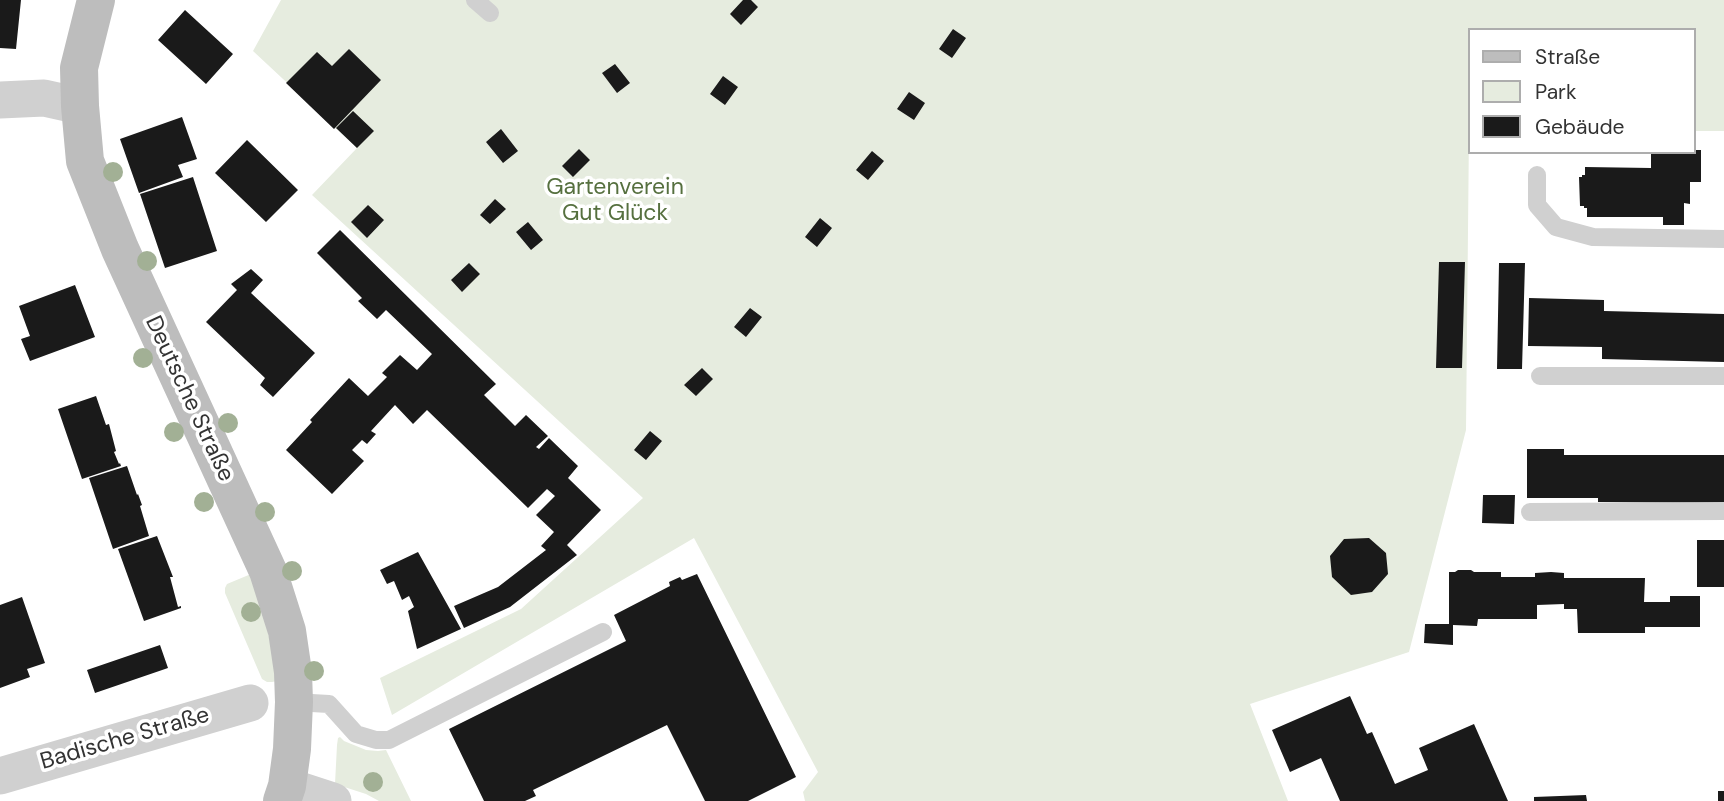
<!DOCTYPE html>
<meta charset="utf-8">
<style>
body{margin:0}
#map{position:relative;width:1724px;height:801px;overflow:hidden;background:#fff;font-family:"DM Sans",sans-serif}
canvas{display:block}
.legend{position:absolute;left:1468px;top:28px;width:228px;height:126px;box-sizing:border-box;background:#fff;border:2px solid #adadad;margin:0;padding:9px 12px;list-style:none;font-size:21px;color:#333}
.legend li{display:flex;align-items:center;gap:14px;height:35px}
.legend b{width:35px;border:2px solid #adadad}
</style>
<div id="map">
<canvas width="1724" height="801"></canvas>
<ul class="legend">
<li><b style="height:9px;background:#bdbdbd"></b>Straße</li>
<li><b style="height:19px;background:#e6ecdf"></b>Park</li>
<li><b style="height:19px;background:#1a1a1a"></b>Gebäude</li>
</ul>
</div>
<script>
const c = document.querySelector('canvas').getContext('2d');
c.lineJoin = 'round';
function paint(path, color) { c.fillStyle = color; c.fill(path, 'evenodd'); }
const poly = rows => new Path2D(rows.map(r => 'M' + r).join(''));
function strokePath(path, color, width, dash) { c.strokeStyle = color; c.lineWidth = width; c.lineCap = dash ? 'butt' : 'round'; c.setLineDash(dash || []); c.stroke(path); }
function write(font, color, halo, rows, align = 'center') {
  c.font = font + ' "DM Sans",sans-serif'; c.lineWidth = 7; c.setLineDash([]); c.textBaseline = 'middle'; c.strokeStyle = halo; c.fillStyle = color; for (const [text, x, y, turn = 0] of rows) {
    c.save(); c.translate(x, y); c.rotate((+turn || 0) * Math.PI / 180); c.textAlign = isNaN(turn) ? turn : align; if (halo) c.strokeText(text, 0, 0); c.fillText(text, 0, 0); c.restore();
  }
}
const green = poly([
 [281,0,1724,0,1724,131,1694,131,1694,30,1470,30,1466,430,1409,652,1250,704,1288,801,805,801,803,792,818,772,694,538,392,715,380,678,521,609,643,498,312,195,357,148,253,51],
 [251,574,265,619,273,655,277,681,272,682,267,682,262,679,225,593,225,588,227,584],
 [340,737,344,741,366,750,378,751,386,750,411,801,379,801,366,794,335,784,337,745,338,738]
]);
const building = poly([
 [0,0,21,0,16,49,0,48],
 [743,0,751,0,758,7,741,25,730,14],
 [185,10,233,54,206,84,158,40],
 [953,29,966,38,952,58,939,49],
 [349,49,381,80,334,129,286,83,317,52,332,66],
 [615,64,630,83,617,93,602,73],
 [723,76,738,87,725,105,710,94],
 [909,92,925,103,914,120,897,109],
 [353,111,374,131,357,148,336,128],
 [182,117,197,159,178,165,183,177,139,193,120,139],
 [501,129,518,151,503,163,486,142],
 [247,140,298,190,266,222,215,173],
 [579,149,590,160,573,177,562,166],
 [1694,150,1701,150,1701,182,1690,182,1690,204,1684,203,1684,225,1663,225,1663,217,1587,217,1587,208,1584,208,1584,206,1580,206,1579,177,1582,177,1582,175,1585,175,1585,167,1651,168,1651,152,1694,152],
 [872,151,884,161,868,180,856,170],
 [193,177,217,251,165,268,140,194],
 [495,199,506,209,490,224,480,215],
 [368,205,384,220,367,238,351,222],
 [820,218,832,228,817,247,805,237],
 [528,222,543,240,531,250,516,232],
 [340,230,496,384,484,395,515,426,526,415,548,436,536,447,539,449,549,438,578,466,568,478,601,510,567,545,577,555,510,607,464,628,454,606,498,587,546,550,541,546,554,532,536,515,555,496,547,489,528,508,427,410,413,424,395,405,371,431,376,434,367,444,362,440,352,450,364,461,332,494,286,450,312,422,310,420,349,378,368,396,387,377,382,373,400,355,417,370,432,354,386,310,377,319,358,301,362,298,317,253],
 [1439,262,1465,262,1462,368,1436,368],
 [469,263,480,274,462,292,451,280],
 [1499,263,1525,263,1522,369,1497,369],
 [251,269,263,280,251,293,315,353,273,397,260,385,265,378,206,322,237,290,231,284],
 [75,285,95,337,30,361,21,339,30,336,19,306],
 [1529,298,1604,300,1604,311,1724,314,1724,362,1602,359,1602,347,1528,346],
 [750,308,762,317,746,337,734,327],
 [702,368,713,379,696,396,684,385],
 [96,396,106,425,109,424,116,451,114,452,119,464,120,463,121,466,82,479,58,409],
 [650,431,662,441,646,460,634,450],
 [1527,449,1564,449,1564,455,1724,455,1724,503,1598,502,1598,498,1527,498],
 [127,466,137,495,138,494,142,505,140,506,149,536,113,549,89,478],
 [1483,495,1515,495,1514,524,1482,523],
 [157,536,173,577,170,577,178,607,181,606,181,608,144,621,118,549],
 [1369,538,1386,553,1388,574,1372,592,1351,595,1332,577,1330,556,1344,539],
 [1697,540,1724,540,1724,587,1697,587],
 [418,552,461,629,417,649,408,611,414,607,409,596,402,600,394,581,387,584,380,570],
 [1458,570,1471,570,1474,572,1501,572,1501,577,1535,577,1535,573,1551,572,1564,573,1564,578,1645,578,1644,602,1670,602,1670,596,1700,596,1700,627,1645,627,1645,633,1578,633,1577,609,1564,609,1564,604,1537,605,1537,619,1478,619,1477,626,1453,625,1453,645,1424,643,1425,624,1449,624,1449,572,1455,572],
 [697,574,796,777,748,801,705,801,667,725,533,790,536,796,525,801,484,801,449,729,626,641,614,615,670,586,669,582,680,577,682,580],
 [22,597,45,663,27,669,30,677,0,688,0,605],
 [160,645,168,668,95,693,87,670],
 [1350,696,1367,734,1372,732,1395,784,1428,770,1419,748,1474,724,1508,801,1340,801,1321,758,1290,772,1272,730],
 [1718,791,1724,791,1724,801,1718,801],
 [1586,795,1587,801,1534,801,1534,797]
]);
const lane = poly([
 [475,0,490,13],
 [1537,175,1537,205,1556,227,1593,237,1724,239],
 [1540,376,1724,376],
 [1530,512,1724,511],
 [294,702,329,704,356,734,376,740,389,740,603,632]
]);
const street = poly([
 [0,100,44,98,80,106],
 [0,776,250,703],
 [287,786,333,801]
]);
const secondary = poly([
 [96,0,79,68,80,106,85,161,120,249,268,571,287,631,293,672,294,702,292,749,287,786,282,801]
]);
const trees = [
 [113,172],
 [147,261],
 [143,358],
 [228,423],
 [174,432],
 [204,502],
 [265,512],
 [292,571],
 [251,612],
 [314,671],
 [373,782]
];
const parkNames = [
 ["Gartenverein",615,188],
 ["Gut Glück",615,214]
];
const streetNames = [
 ["Deutsche Straße",189,399,65],
 ["Badische Straße",125,739,-16]
];
paint(green, '#e6ecdf');
paint(building, '#1a1a1a');
strokePath(lane, '#d0d0d0', 18);
strokePath(street, '#d0d0d0', 37);
strokePath(secondary, '#bdbdbd', 38);
c.fillStyle = '#a2b095';
for (const [x, y] of trees) { c.beginPath(); c.arc(x, y, 10, 0, 2 * Math.PI); c.fill(); }
write('23px', '#56703f', '#fff', parkNames);
write('23px', '#333', '#fff', streetNames);
</script>
